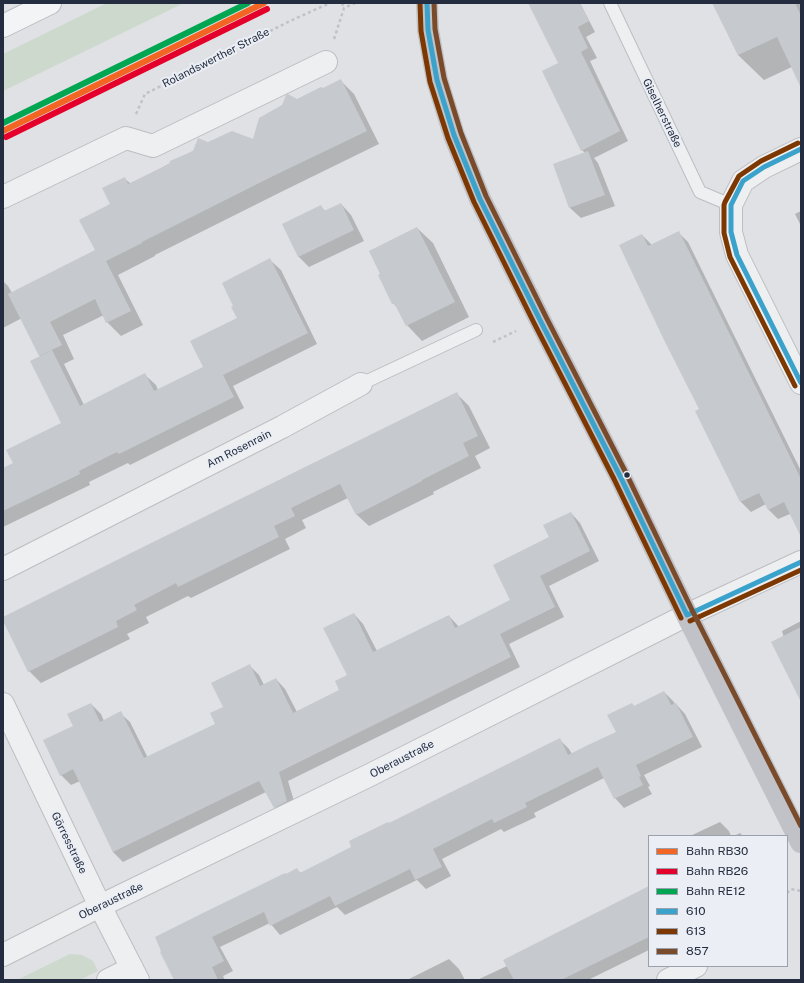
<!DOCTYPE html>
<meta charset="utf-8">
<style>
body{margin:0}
#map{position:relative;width:804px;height:983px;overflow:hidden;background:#dfe1e4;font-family:"Public Sans",sans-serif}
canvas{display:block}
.frame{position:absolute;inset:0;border:4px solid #242d3f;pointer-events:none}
.legend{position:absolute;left:648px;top:835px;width:140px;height:132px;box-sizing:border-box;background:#ebeff5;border:1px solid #9ba1ac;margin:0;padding:5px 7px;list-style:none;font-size:12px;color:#242d3f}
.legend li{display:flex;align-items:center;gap:8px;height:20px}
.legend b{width:20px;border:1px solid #9ba1ac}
</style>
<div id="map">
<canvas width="804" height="983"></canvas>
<div class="frame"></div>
<ul class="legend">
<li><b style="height:5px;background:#f26522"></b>Bahn RB30</li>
<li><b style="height:5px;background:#e4002b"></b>Bahn RB26</li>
<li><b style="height:5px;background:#00a651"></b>Bahn RE12</li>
<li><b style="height:5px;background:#3ba2cc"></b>610</li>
<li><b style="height:5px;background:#7d3801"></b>613</li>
<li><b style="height:5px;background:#7a4b2a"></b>857</li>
</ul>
</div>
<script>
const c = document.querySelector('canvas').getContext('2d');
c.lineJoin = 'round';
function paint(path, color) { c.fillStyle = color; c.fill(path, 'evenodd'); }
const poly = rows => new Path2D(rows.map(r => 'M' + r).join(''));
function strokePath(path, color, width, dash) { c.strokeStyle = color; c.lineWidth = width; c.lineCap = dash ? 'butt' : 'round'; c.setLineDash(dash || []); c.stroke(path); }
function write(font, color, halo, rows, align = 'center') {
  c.font = font + ' "Public Sans",sans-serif'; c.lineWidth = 4; c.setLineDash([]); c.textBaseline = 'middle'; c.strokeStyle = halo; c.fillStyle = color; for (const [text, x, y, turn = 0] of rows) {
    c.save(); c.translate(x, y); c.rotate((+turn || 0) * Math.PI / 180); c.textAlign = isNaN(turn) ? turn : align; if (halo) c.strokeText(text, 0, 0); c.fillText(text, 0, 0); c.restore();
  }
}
const green = poly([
 [107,3,184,3,3,91,3,54],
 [70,954,82,955,93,961,98,971,80,980,17,980]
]);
const shadow = poly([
 [529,3,580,3,595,32,586,37,597,58,590,61,628,141,594,158,598,163,615,206,581,218,570,208,554,165,585,153,582,150,559,63],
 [713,3,801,3,801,70,796,65,764,80,738,55],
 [341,81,354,94,379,144,285,190,155,255,155,256,118,275,143,325,121,336,107,322,104,315,63,335,74,359,64,364,84,405,145,375,156,385,158,390,204,367,238,319,270,260,281,270,317,344,233,386,244,408,130,465,128,463,89,482,90,485,3,527,3,469,14,464,62,423,41,357,22,318,3,328,3,281,8,286,12,293,96,251,112,205,124,178,131,184,208,143,253,140,297,100,323,89],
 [341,204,351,215,364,241,309,267,298,256,321,207,326,212],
 [801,211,801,226,795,214],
 [417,228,433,243,469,317,422,341,407,325,398,308,393,303],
 [678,232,688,242,801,471,801,527,790,514,778,519,768,509,766,504,751,512,741,502,696,412,701,410,642,235,652,245],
 [457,394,469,406,490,448,475,456,481,468,433,492,434,494,369,526,356,514,348,498,302,520,306,528,285,539,290,549,191,598,188,596,146,617,149,623,127,634,130,639,41,683,29,671,3,618],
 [571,513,580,523,599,561,549,586,564,617,509,644,520,667,288,781,297,811,284,817,275,807,266,792,123,862,113,852,80,781,71,785,61,775,74,726,91,704,101,714,104,721,120,713,130,722,148,758,216,724,224,707,250,666,259,675,264,685,276,679,285,689,297,712,341,691,348,675,354,614,363,624,377,651,449,616,459,627,511,601,551,538],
 [801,621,801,698,782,631],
 [664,692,674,702,675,705,676,704,685,714,702,747,644,775,650,786,648,787,652,794,624,808,615,798,604,778,534,813,536,817,504,832,501,829,442,859,451,876,426,889,417,880,345,915,337,907,280,935,270,923,220,947,233,971,223,976,225,980,175,980,161,952,286,875,297,870,301,873,352,848,389,824,559,739,569,749,572,754,617,732,632,704,635,707],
 [720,822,729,831,731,836,690,836],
 [740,833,743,836,734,836],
 [649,887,649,950,588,980,477,980,507,966],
 [449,959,459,969,465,980,407,980]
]);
const building = poly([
 [528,3,580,3,589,21,578,27,588,48,581,52,620,131,581,151,542,71,558,63],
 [712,3,795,3,801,16,801,88,777,37,738,55],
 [341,79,367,131,271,177,142,242,142,243,106,261,131,311,106,323,95,299,50,322,62,345,39,356,8,294,95,250,79,220,110,204,102,188,125,177,128,184,169,164,170,161,193,151,198,138,208,142,232,131,253,139,259,118,282,105,286,95,288,94,297,99,321,87,323,88],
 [588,151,605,195,569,208,553,164],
 [341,203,354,230,298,257,282,224,321,205,324,211],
 [417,227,455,302,406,326,394,303,392,304,378,275,380,274,369,251],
 [679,231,801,479,801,537,784,502,768,510,759,493,740,502,695,411,699,409,664,340,619,245,642,234,648,246],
 [270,258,308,333,223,375,234,397,119,454,117,452,79,471,80,474,3,511,3,468,13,463,6,450,61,423,30,361,52,350,80,406,145,373,154,391,203,367,190,341,237,318,231,307,233,306,222,283],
 [457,392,478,436,463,443,469,456,422,480,422,481,356,515,340,484,291,508,295,516,274,526,279,537,178,587,176,583,134,605,137,610,116,621,118,627,28,672,3,621,3,617,131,553],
 [571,512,590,551,540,576,555,607,500,634,511,657,279,772,287,801,274,808,259,781,113,852,73,769,60,776,43,740,73,726,67,714,91,703,100,722,121,711,144,758,215,724,210,713,223,707,211,683,250,664,260,686,276,678,293,713,339,690,335,681,347,675,323,628,354,613,373,652,449,615,455,628,510,600,493,565,549,537,543,525],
 [801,627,801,702,771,642],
 [664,691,671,705,676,703,693,737,636,765,641,776,639,777,643,785,614,799,598,767,525,803,527,807,494,823,492,819,433,849,442,867,415,880,410,869,335,906,330,896,270,926,264,912,212,937,224,961,212,967,218,980,174,980,160,952,161,951,155,937,205,912,285,873,286,874,297,868,300,873,351,847,349,841,388,822,389,823,560,738,568,755,588,745,616,732,607,715,632,703,634,706],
 [649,886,649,937,561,980,514,980,503,960]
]);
const path = poly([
 [342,3,344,8],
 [334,39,344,8,355,3],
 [136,114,145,94,290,21,330,3],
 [493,342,516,331],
 [787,893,791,889,801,891]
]);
const lane = poly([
 [610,3,700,192,731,205],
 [361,384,476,330]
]);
const street = poly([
 [801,149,764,167,743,181,731,205,731,232,737,255,801,383],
 [3,197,126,138,153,146,326,62],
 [3,569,282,427,361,384],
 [3,704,100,906,138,980],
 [3,955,100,906,370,775,687,615,801,562],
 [108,980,132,968],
 [668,980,696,966]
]);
const secondary = poly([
 [427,3,428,30,437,80,454,135,480,199,540,320,620,476,687,615,801,842]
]);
const primary = poly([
 [3,26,50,3]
]);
const bus1 = poly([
 [427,3,428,30,437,80,454,135,480,199,540,320,620,476,687,615],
 [801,149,764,167,743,181,731,205,731,232,737,255,801,383],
 [687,615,801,562]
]);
const bus2 = poly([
 [420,3,421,31,430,82,448,138,474,202,534,323,614,479,681,618],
 [795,386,730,257,724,233,724,205,725,202,739,176,761,161,798,143],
 [690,621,801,570]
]);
const bus3 = poly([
 [434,3,435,29,444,78,461,133,486,196,546,317,626,473,693,612,801,826]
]);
const rail1 = poly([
 [3,131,264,3]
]);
const rail2 = poly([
 [6,137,267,9]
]);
const rail3 = poly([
 [3,123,248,3]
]);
const markers = [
 [627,475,3.5,"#242d3f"]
];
const streetNames = [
 ["Rolandswerther Straße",216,58,-27],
 ["Giselherstraße",662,113,64],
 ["Am Rosenrain",239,449,-27],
 ["Oberaustraße",402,759,-27],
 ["Görresstraße",69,843,64],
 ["Oberaustraße",111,901,-26]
];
paint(green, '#ced9ce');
paint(shadow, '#0003');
paint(building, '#c6c9cd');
strokePath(lane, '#bcbec2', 14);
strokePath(street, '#bcbec2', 24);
strokePath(primary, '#babec2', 24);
strokePath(path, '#c0c2c7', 2.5, [3, 3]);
strokePath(lane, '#eeeff1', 12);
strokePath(street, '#eeeff1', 22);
strokePath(secondary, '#c0c2c8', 22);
strokePath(primary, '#f3f4f5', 22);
strokePath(bus1, '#3ba2cc', 5);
strokePath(bus2, '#7d3801', 5);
strokePath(bus3, '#7a4b2a', 5);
strokePath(rail1, '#f26522', 6);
strokePath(rail2, '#e4002b', 6);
strokePath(rail3, '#00a651', 6);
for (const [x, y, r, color] of markers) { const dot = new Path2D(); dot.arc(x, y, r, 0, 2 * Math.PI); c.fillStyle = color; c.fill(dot); strokePath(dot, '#ebeff5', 1.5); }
write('11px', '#242d3f', '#ebeff5', streetNames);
</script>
